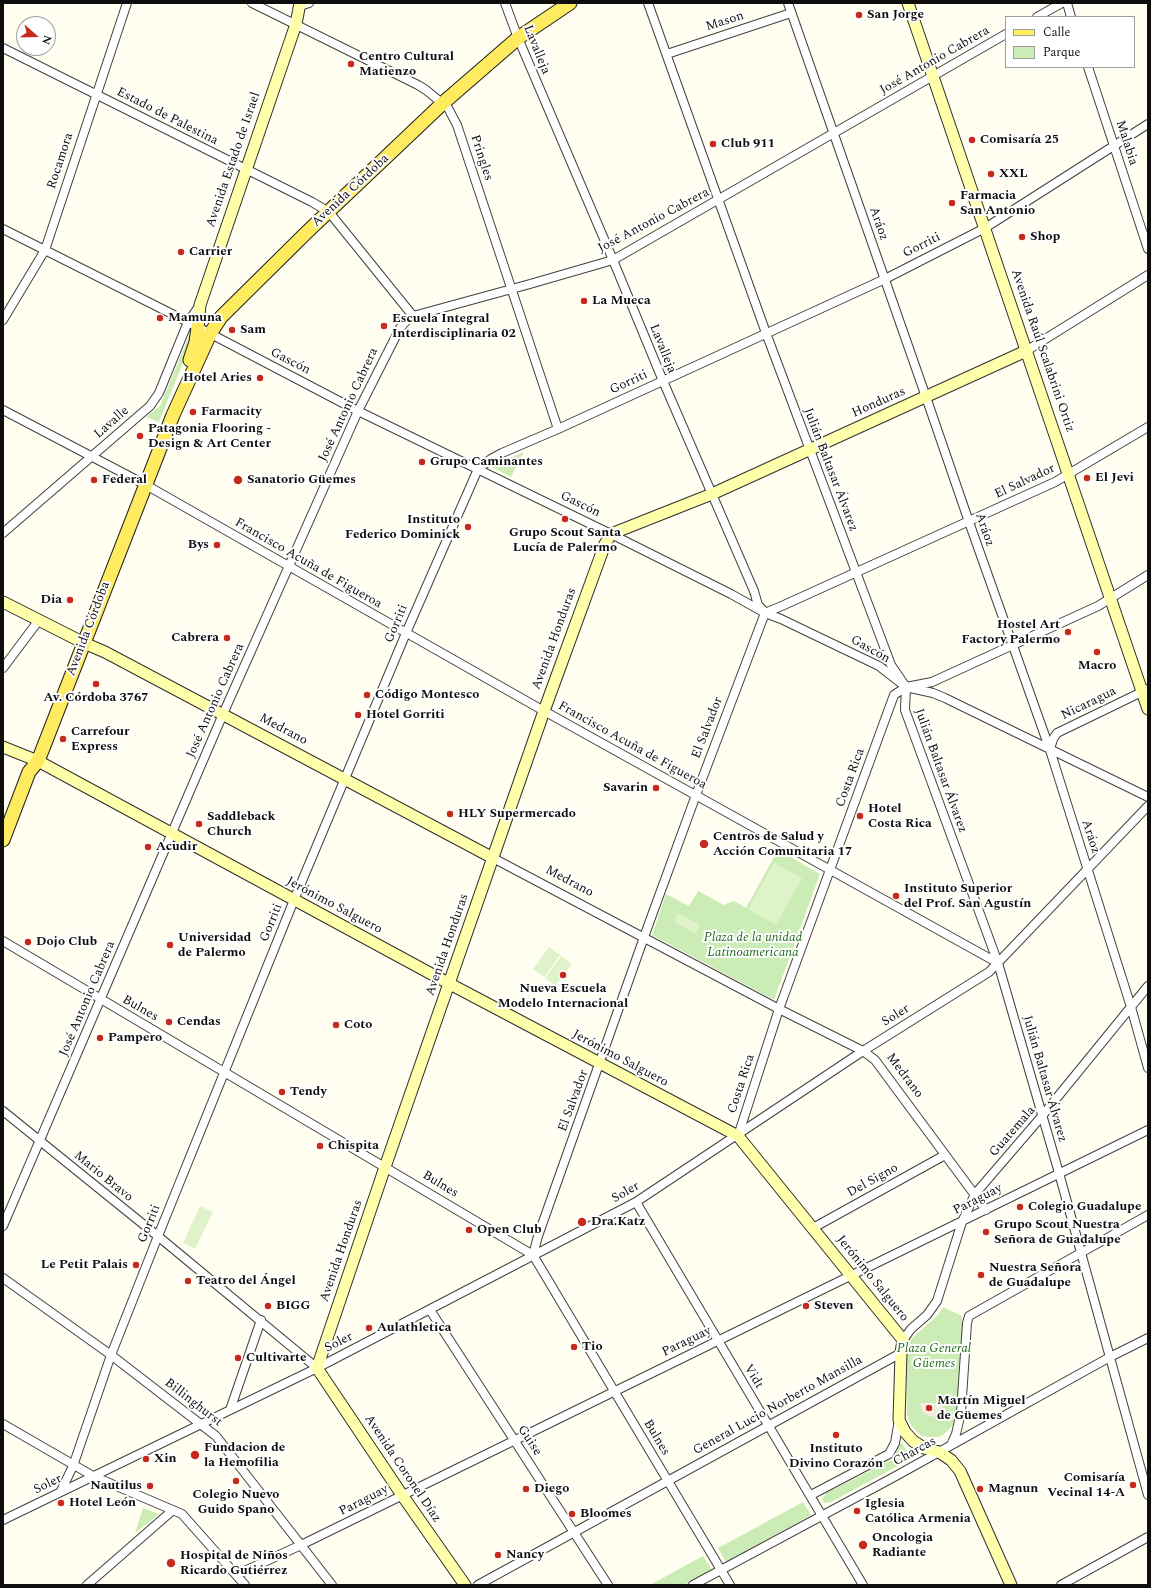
<!DOCTYPE html>
<meta charset="utf-8">
<style>
body{margin:0}
#map{position:relative;width:1151px;height:1588px;overflow:hidden;background:#fffef0;font-family:Spectral,serif}
canvas{display:block}
.frame{position:absolute;inset:0;border:4px solid #0e0e0e;pointer-events:none}
.legend{position:absolute;left:1005px;top:16px;width:130px;height:52px;box-sizing:border-box;background:#fff;border:1px solid #9f9f9f;margin:0;padding:5px 7px;list-style:none;font-size:12px;color:#0e0e0e}
.legend li{display:flex;align-items:center;gap:8px;height:20px}
.legend b{width:20px;border:1px solid #9f9f9f}
.north{position:absolute;left:16px;top:16px;width:40px;height:40px;box-sizing:border-box;background:#fff;border:1px solid #9f9f9f;border-radius:50%;rotate:110deg;font-size:11px;font-weight:700;line-height:16px;text-align:center;color:#0e0e0e}
.north::after{content:'';display:block;margin:auto;width:14px;height:18px;background:#c7291d;clip-path:polygon(50% 0,100% 100%,50% 72%,0 100%)}
</style>
<div id="map">
<canvas width="1151" height="1588"></canvas>
<div class="frame"></div>
<ul class="legend">
<li><b style="height:5px;background:#ffeb60"></b>Calle</li>
<li><b style="height:11px;background:#ccecb6"></b>Parque</li>
</ul>
<div class="north">N</div>
</div>
<script>
const c = document.querySelector('canvas').getContext('2d');
c.lineJoin = 'round';
function paint(path, color) { c.fillStyle = color; c.fill(path, 'evenodd'); }
const poly = rows => new Path2D(rows.map(r => 'M' + r).join(''));
function strokePath(path, color, width, dash) { c.strokeStyle = color; c.lineWidth = width; c.lineCap = dash ? 'butt' : 'round'; c.setLineDash(dash || []); c.stroke(path); }
function write(font, color, halo, rows, align = 'center') {
  c.font = font + ' Spectral,serif'; c.lineWidth = 4; c.setLineDash([]); c.textBaseline = 'middle'; c.strokeStyle = halo; c.fillStyle = color; for (const [text, x, y, turn = 0] of rows) {
    c.save(); c.translate(x, y); c.rotate((+turn || 0) * Math.PI / 180); c.textAlign = isNaN(turn) ? turn : align; if (halo) c.strokeText(text, 0, 0); c.fillText(text, 0, 0); c.restore();
  }
}
const green = poly([
 [190,334,194,336,159,422,146,417,160,406],
 [524,452,511,477,490,466],
 [778,850,820,874,774,1000,652,935,666,894,689,906,698,891,724,905,734,901,746,908],
 [943,1307,962,1316,963,1338,956,1417,953,1425,944,1434,939,1437,928,1437,922,1436,916,1431,909,1422,907,1413,906,1350,909,1342,914,1336,937,1316],
 [900,1443,902,1443,906,1450,913,1456,916,1456,831,1502,825,1503,822,1500,826,1493,893,1459],
 [803,1502,811,1515,726,1562,718,1548],
 [143,1508,159,1514,135,1533],
 [703,1556,712,1570,684,1585,650,1585]
]);
const pitch = poly([
 [774,863,802,878,776,925,748,909],
 [678,913,700,925,696,934,674,922],
 [549,947,560,955,544,977,533,969],
 [561,956,572,964,555,986,545,978],
 [200,1206,213,1212,195,1249,183,1243]
]);
const plaza = poly([
 [920,1403,943,1403,943,1406,939,1413,933,1417,929,1416,922,1412]
]);
const street = poly([
 [252,3,418,85,426,90,448,108,457,125,558,429],
 [505,3,518,38,613,260,663,381,754,591,758,605,764,611],
 [648,3,766,333,891,665,906,687,905,710,998,963,1059,1173,1148,1495],
 [788,3,926,397,969,522,1050,750,1131,1007,1148,1068],
 [1067,3,1071,17],
 [300,6,309,3],
 [1037,17,1062,3],
 [3,48,312,202,329,212,413,316],
 [667,54,791,13],
 [1088,67,1148,249],
 [3,229,188,322,358,411,611,534,731,594,765,613,781,619,879,666,906,687,933,693,945,698,1148,797],
 [3,320,45,250,127,3],
 [1026,351,1148,275],
 [3,410,146,485,544,711,998,963],
 [3,533,150,406,159,393,188,322,200,305],
 [3,668,39,620],
 [1050,749,1053,739,1057,733,1148,689],
 [493,858,779,1009,863,1051,875,1060,986,1210],
 [3,941,533,1255,730,1585],
 [3,1111,159,1237,317,1368],
 [738,1136,779,1009,894,695,906,687,932,682,1098,606,1148,575],
 [636,1202,863,1585],
 [3,1226,223,714,358,411,400,328,407,320,413,316,530,284,613,260,1006,34],
 [813,1228,945,1155],
 [533,1255,538,1236,648,926,696,795,765,613,784,605,1055,482,1148,427],
 [3,1278,111,1355,216,1436,332,1585],
 [430,1310,608,1585],
 [903,1340,911,1329,927,1315,937,1301,962,1222,975,1194,1042,1116,1148,986],
 [230,1410,261,1320],
 [3,1424,93,1476,182,1514,245,1585],
 [951,1445,956,1434,961,1412,967,1323,969,1316,1148,1215],
 [61,1491,73,1466,111,1355,158,1236,294,900,406,633,478,469,491,459,502,453,558,429,885,279,985,228,1148,124],
 [811,1495,889,1454,895,1443,899,1420],
 [3,1520,317,1368,636,1202,863,1051,989,972,1148,806],
 [236,1575,301,1545,1148,1130],
 [87,1585,173,1510],
 [478,1585,901,1353],
 [693,1585,894,1477,1110,1357,1148,1338],
 [1061,1585,1148,1537]
]);
const secondary = poly([
 [908,3,1148,709],
 [198,327,200,305,296,24,300,3],
 [3,602,84,643,105,652,493,858],
 [3,747,38,761,450,984,738,1136,903,1340,901,1353,899,1420,905,1432,913,1441,924,1448,939,1452,951,1460,960,1471,1011,1585],
 [465,1585,402,1495,317,1368,385,1167,544,711,605,544,611,534,712,494,1026,351]
]);
const primary = poly([
 [190,360,196,342,198,327],
 [3,840,29,772,38,761,173,415,210,334,221,317,307,232,443,103,518,38,570,3]
]);
const markers = [
 [859,15,4,"#c7291d"],
 [351,64,4,"#c7291d"],
 [972,140,4,"#c7291d"],
 [713,144,4,"#c7291d"],
 [991,174,4,"#c7291d"],
 [952,203,4,"#c7291d"],
 [1022,237,4,"#c7291d"],
 [181,252,4,"#c7291d"],
 [584,301,4,"#c7291d"],
 [160,318,4,"#c7291d"],
 [384,326,4,"#c7291d"],
 [232,330,4,"#c7291d"],
 [260,378,4,"#c7291d"],
 [193,412,4,"#c7291d"],
 [140,436,4,"#c7291d"],
 [422,462,4,"#c7291d"],
 [1087,478,4,"#c7291d"],
 [94,480,4,"#c7291d"],
 [238,480,5,"#c7291d"],
 [565,519,4,"#c7291d"],
 [468,527,4,"#c7291d"],
 [217,545,4,"#c7291d"],
 [70,600,4,"#c7291d"],
 [1068,632,4,"#c7291d"],
 [227,638,4,"#c7291d"],
 [1097,652,4,"#c7291d"],
 [96,684,4,"#c7291d"],
 [367,695,4,"#c7291d"],
 [358,715,4,"#c7291d"],
 [63,739,4,"#c7291d"],
 [656,788,4,"#c7291d"],
 [450,814,4,"#c7291d"],
 [860,816,4,"#c7291d"],
 [199,824,4,"#c7291d"],
 [704,844,5,"#c7291d"],
 [148,847,4,"#c7291d"],
 [896,896,4,"#c7291d"],
 [28,942,4,"#c7291d"],
 [170,945,4,"#c7291d"],
 [563,975,4,"#c7291d"],
 [169,1022,4,"#c7291d"],
 [336,1025,4,"#c7291d"],
 [100,1038,4,"#c7291d"],
 [282,1092,4,"#c7291d"],
 [320,1146,4,"#c7291d"],
 [1020,1207,4,"#c7291d"],
 [582,1222,5,"#c7291d"],
 [469,1230,4,"#c7291d"],
 [986,1232,4,"#c7291d"],
 [136,1265,4,"#c7291d"],
 [981,1275,4,"#c7291d"],
 [188,1281,4,"#c7291d"],
 [268,1306,4,"#c7291d"],
 [806,1306,4,"#c7291d"],
 [369,1328,4,"#c7291d"],
 [574,1347,4,"#c7291d"],
 [238,1358,4,"#c7291d"],
 [929,1408,4,"#c7291d"],
 [836,1435,4,"#c7291d"],
 [195,1455,5,"#c7291d"],
 [146,1459,4,"#c7291d"],
 [236,1481,4,"#c7291d"],
 [1133,1485,4,"#c7291d"],
 [150,1486,4,"#c7291d"],
 [526,1489,4,"#c7291d"],
 [980,1489,4,"#c7291d"],
 [61,1503,4,"#c7291d"],
 [857,1511,4,"#c7291d"],
 [572,1514,4,"#c7291d"],
 [863,1545,5,"#c7291d"],
 [498,1555,4,"#c7291d"],
 [171,1563,5,"#c7291d"]
];
const poiNames = [
 ["San Jorge",867,15],
 ["Centro Cultural",359,57],
 ["Matienzo",359,72],
 ["Comisaría 25",980,140],
 ["Club 911",721,144],
 ["XXL",999,174],
 ["Farmacia",960,196],
 ["San Antonio",960,211],
 ["Shop",1030,237],
 ["Carrier",189,252],
 ["La Mueca",592,301],
 ["Mamuna",168,318],
 ["Escuela Integral",392,319],
 ["Interdisciplinaria 02",392,334],
 ["Sam",240,330],
 ["Hotel Aries",252,378,"right"],
 ["Farmacity",201,412],
 ["Patagonia Flooring -",148,429],
 ["Design & Art Center",148,444],
 ["Grupo Caminantes",430,462],
 ["El Jevi",1095,478],
 ["Federal",102,480],
 ["Sanatorio Güemes",247,480],
 ["Instituto",460,520,"right"],
 ["Federico Dominick",460,535,"right"],
 ["Grupo Scout Santa",565,533,"center"],
 ["Lucía de Palermo",565,548,"center"],
 ["Bys",209,545,"right"],
 ["Dia",62,600,"right"],
 ["Hostel Art",1060,625,"right"],
 ["Factory Palermo",1060,640,"right"],
 ["Cabrera",219,638,"right"],
 ["Macro",1097,666,"center"],
 ["Código Montesco",375,695],
 ["Av. Córdoba 3767",96,698,"center"],
 ["Hotel Gorriti",366,715],
 ["Carrefour",71,732],
 ["Express",71,747],
 ["Savarin",648,788,"right"],
 ["Hotel",868,809],
 ["Costa Rica",868,824],
 ["HLY Supermercado",458,814],
 ["Saddleback",207,817],
 ["Church",207,832],
 ["Centros de Salud y",713,837],
 ["Acción Comunitaria 17",713,852],
 ["Acudir",156,847],
 ["Instituto Superior",904,889],
 ["del Prof. San Agustín",904,904],
 ["Universidad",178,938],
 ["de Palermo",178,953],
 ["Dojo Club",36,942],
 ["Nueva Escuela",563,989,"center"],
 ["Modelo Internacional",563,1004,"center"],
 ["Cendas",177,1022],
 ["Coto",344,1025],
 ["Pampero",108,1038],
 ["Tendy",290,1092],
 ["Chispita",328,1146],
 ["Colegio Guadalupe",1028,1207],
 ["Dra.Katz",591,1222],
 ["Grupo Scout Nuestra",994,1225],
 ["Señora de Guadalupe",994,1240],
 ["Open Club",477,1230],
 ["Le Petit Palais",128,1265,"right"],
 ["Nuestra Señora",989,1268],
 ["de Guadalupe",989,1283],
 ["Teatro del Ángel",196,1281],
 ["BIGG",276,1306],
 ["Steven",814,1306],
 ["Aulathletica",377,1328],
 ["Tio",582,1347],
 ["Cultivarte",246,1358],
 ["Martín Miguel",937,1401],
 ["de Güemes",937,1416],
 ["Fundacion de",204,1448],
 ["la Hemofilia",204,1463],
 ["Instituto",836,1449,"center"],
 ["Divino Corazón",836,1464,"center"],
 ["Xin",154,1459],
 ["Comisaría",1125,1478,"right"],
 ["Vecinal 14-A",1125,1493,"right"],
 ["Nautilus",142,1486,"right"],
 ["Diego",534,1489],
 ["Magnun",988,1489],
 ["Colegio Nuevo",236,1495,"center"],
 ["Guido Spano",236,1510,"center"],
 ["Hotel León",69,1503],
 ["Iglesia",865,1504],
 ["Católica Armenia",865,1519],
 ["Bloomes",580,1514],
 ["Oncologia",872,1538],
 ["Radiante",872,1553],
 ["Nancy",506,1555],
 ["Hospital de Niños",180,1556],
 ["Ricardo Gutiérrez",180,1571]
];
const streetNames = [
 ["Mason",725,22,-18],
 ["Lavalleja",536,50,68],
 ["José Antonio Cabrera",935,61,-30],
 ["Estado de Palestina",167,117,27],
 ["Malabia",1126,143,72],
 ["Pringles",481,158,72],
 ["Avenida Estado de Israel",234,160,-71],
 ["Rocamora",61,161,-72],
 ["Avenida Córdoba",351,191,-43],
 ["José Antonio Cabrera",654,221,-28],
 ["Aráoz",878,224,71],
 ["Gorriti",922,246,-27],
 ["Lavalleja",662,349,68],
 ["Avenida Raúl Scalabrini Ortiz",1042,351,71],
 ["Gascón",290,362,27],
 ["Gorriti",629,383,-25],
 ["Honduras",879,403,-24],
 ["José Antonio Cabrera",349,405,-65],
 ["Lavalle",112,423,-41],
 ["Julián Baltasar Álvarez",830,470,69],
 ["El Salvador",1025,482,-25],
 ["Gascón",580,505,26],
 ["Aráoz",984,530,71],
 ["Francisco Acuña de Figueroa",308,564,30],
 ["Gorriti",397,624,-67],
 ["Avenida Córdoba",89,629,-69],
 ["Avenida Honduras",555,639,-70],
 ["Gascón",870,650,29],
 ["José Antonio Cabrera",216,701,-66],
 ["Nicaragua",1089,704,-26],
 ["El Salvador",708,728,-69],
 ["Medrano",283,730,28],
 ["Francisco Acuña de Figueroa",632,746,29],
 ["Julián Baltasar Álvarez",940,771,70],
 ["Costa Rica",851,778,-70],
 ["Aráoz",1090,837,72],
 ["Medrano",569,882,28],
 ["Jerónimo Salguero",334,906,28],
 ["Gorriti",272,923,-68],
 ["Avenida Honduras",448,945,-71],
 ["José Antonio Cabrera",88,999,-67],
 ["Bulnes",140,1009,30],
 ["Soler",896,1016,-32],
 ["Jerónimo Salguero",620,1059,28],
 ["Medrano",904,1076,53],
 ["Julián Baltasar Álvarez",1044,1079,74],
 ["Costa Rica",742,1084,-72],
 ["El Salvador",574,1101,-70],
 ["Guatemala",1013,1132,-49],
 ["Mario Bravo",103,1177,39],
 ["Del Signo",873,1181,-29],
 ["Bulnes",440,1185,31],
 ["Soler",626,1193,-30],
 ["Paraguay",978,1200,-27],
 ["Gorriti",150,1224,-68],
 ["Avenida Honduras",342,1251,-71],
 ["Jerónimo Salguero",872,1279,51],
 ["Paraguay",687,1342,-26],
 ["Soler",339,1343,-27],
 ["Vidt",753,1377,59],
 ["Billinghurst",193,1403,38],
 ["General Lucio Norberto Mansilla",778,1406,-29],
 ["Bulnes",656,1438,59],
 ["Guise",529,1441,57],
 ["Charcas",915,1452,-29],
 ["Avenida Coronel Díaz",402,1469,56],
 ["Soler",48,1485,-26],
 ["Paraguay",364,1501,-27]
];
const parkNames = [
 ["Plaza de la unidad",753,938],
 ["Latinoamericana",753,953],
 ["Plaza General",934,1349],
 ["Güemes",934,1364]
];
paint(green, '#ccecb6');
paint(pitch, '#dff3c9');
paint(plaza, '#f0eddd');
strokePath(street, '#414141', 10);
strokePath(secondary, '#303030', 13);
strokePath(primary, '#1f1f1f', 15);
strokePath(street, '#fff', 8);
strokePath(secondary, '#ffffab', 11);
strokePath(primary, '#ffeb60', 13);
for (const [x, y, r, color] of markers) { const dot = new Path2D(); dot.arc(x, y, r, 0, 2 * Math.PI); c.fillStyle = color; c.fill(dot); strokePath(dot, '#fff', 1.5); }
write('bold 13px', '#0e0e0e', '#fff', poiNames, 'left');
write('13px', '#0e0e0e', '#fff', streetNames);
write('italic 13px', '#216b1a', '#fff', parkNames);
</script>
